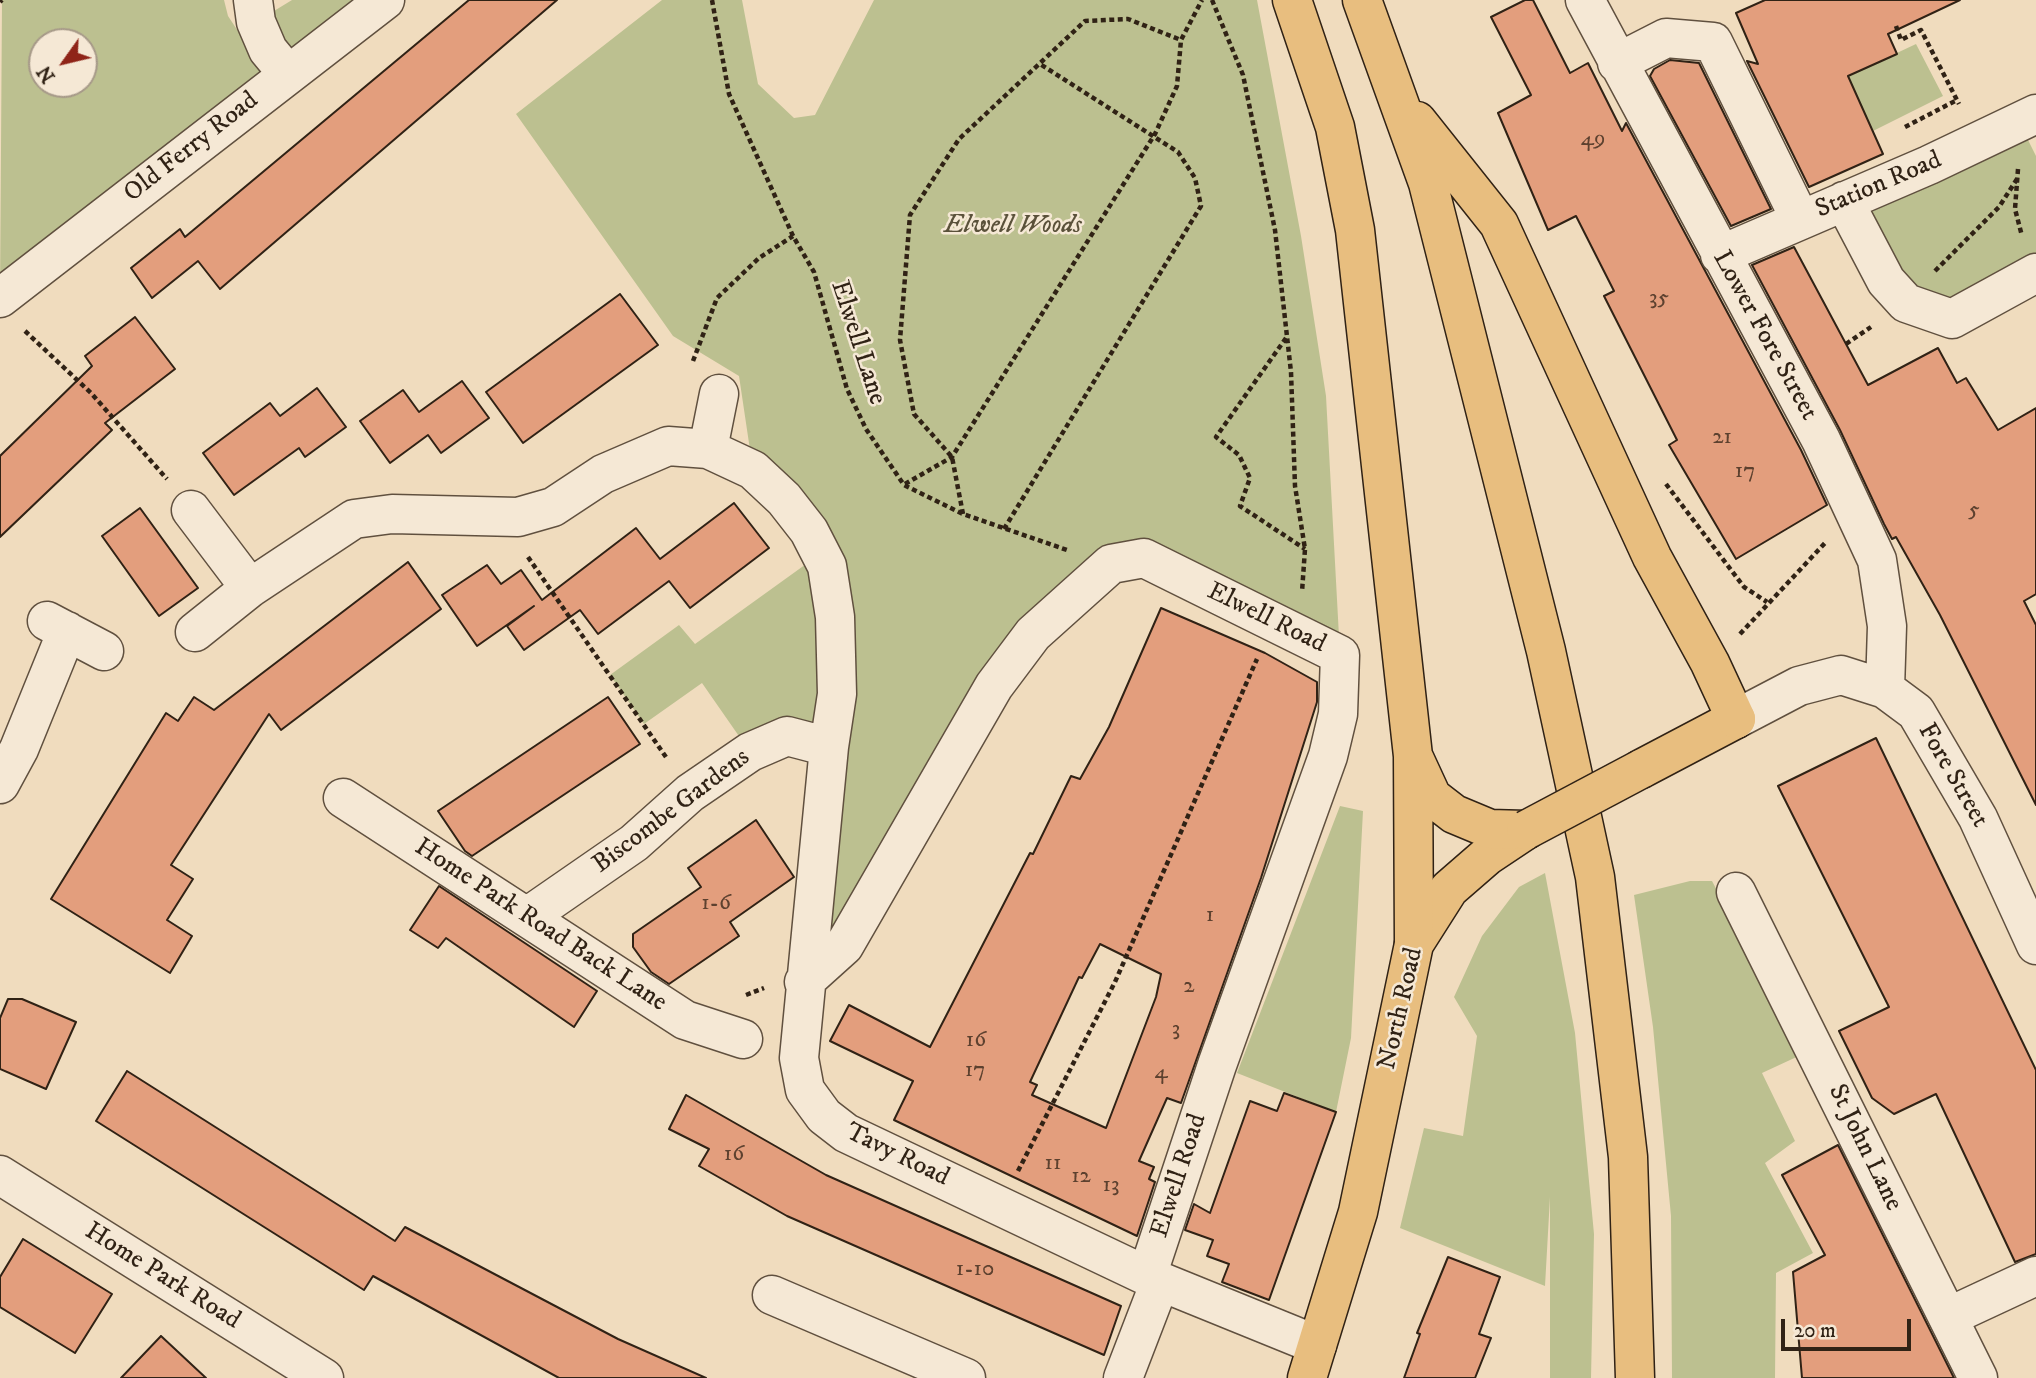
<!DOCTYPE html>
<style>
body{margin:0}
#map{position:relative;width:2036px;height:1378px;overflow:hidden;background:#f0dcbe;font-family:"IM FELL DW Pica",serif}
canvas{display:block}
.north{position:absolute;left:28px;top:28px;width:70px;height:70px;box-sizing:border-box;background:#f5e8d5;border:2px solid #a69988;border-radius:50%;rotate:236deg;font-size:19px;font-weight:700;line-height:28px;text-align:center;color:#302215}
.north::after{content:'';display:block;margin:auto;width:24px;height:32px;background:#8f2418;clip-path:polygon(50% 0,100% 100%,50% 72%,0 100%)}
.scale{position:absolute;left:1781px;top:1319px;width:130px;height:32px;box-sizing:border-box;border:4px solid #302215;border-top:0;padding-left:9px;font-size:21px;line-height:24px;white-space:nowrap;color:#302215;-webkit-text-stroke:5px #f5e8d5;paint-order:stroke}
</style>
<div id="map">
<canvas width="2036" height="1378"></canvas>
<div class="north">N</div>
<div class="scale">20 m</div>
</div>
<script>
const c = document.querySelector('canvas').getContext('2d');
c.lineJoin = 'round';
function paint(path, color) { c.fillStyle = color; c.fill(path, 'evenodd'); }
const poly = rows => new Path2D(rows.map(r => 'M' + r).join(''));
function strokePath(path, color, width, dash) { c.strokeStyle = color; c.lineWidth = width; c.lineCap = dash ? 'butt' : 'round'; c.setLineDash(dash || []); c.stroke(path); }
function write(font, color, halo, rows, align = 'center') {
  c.font = font + ' "IM FELL DW Pica",serif'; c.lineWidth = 5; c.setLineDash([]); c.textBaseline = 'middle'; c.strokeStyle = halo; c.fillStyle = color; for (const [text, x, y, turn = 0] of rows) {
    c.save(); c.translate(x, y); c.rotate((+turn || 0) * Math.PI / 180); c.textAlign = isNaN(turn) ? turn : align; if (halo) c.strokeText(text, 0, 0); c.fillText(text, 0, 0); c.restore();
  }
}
const green = poly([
 [2,0,224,0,228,16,273,84,0,298],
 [42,42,84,42,84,84,42,84],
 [292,0,382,0,287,73,256,22],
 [662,0,742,0,758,84,794,118,815,115,874,0,1257,0,1301,236,1326,396,1340,655,1144,558,1053,615,804,982,829,747,750,752,702,683,644,724,610,675,679,625,695,644,820,554,753,470,739,376,673,336,516,114],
 [1916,44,1943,96,1873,131,1848,76],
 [2019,122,2036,156,2036,273,1997,294,1906,303,1844,201],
 [1340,806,1363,811,1351,1038,1336,1112,1237,1073],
 [1545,873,1575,1033,1594,1234,1591,1378,1550,1378,1550,1197,1545,1286,1400,1228,1424,1128,1463,1136,1477,1036,1454,997,1482,936,1519,887],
 [1690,881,1712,881,1803,1054,1762,1073,1795,1141,1765,1163,1813,1253,1776,1273,1775,1378,1672,1378,1671,1216,1653,1027,1634,895]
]);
const building = poly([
 [469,0,557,0,220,289,198,261,152,298,131,268,180,229,185,237,469,0],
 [1525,0,1533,0,1570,73,1588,63,1622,131,1626,123,1801,450,1827,505,1736,559,1669,445,1677,440,1604,296,1614,291,1576,216,1548,230,1498,113,1531,95,1491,17,1525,0],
 [1765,0,1960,0,1888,34,1897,54,1848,76,1883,154,1809,187,1747,61,1758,64,1736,13,1765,0],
 [1670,60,1699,63,1771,209,1731,226,1650,76,1654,69,1670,60],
 [1794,247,1868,385,1938,348,1957,383,1966,378,1998,430,2036,408,2036,594,2024,601,2036,625,2036,805,1940,615,1896,537,1892,539,1884,524,1840,430,1752,265,1794,247],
 [620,294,658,345,523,443,486,392,620,294],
 [135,317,175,369,105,423,112,430,0,537,0,456,92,366,85,356,135,317],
 [462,381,489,418,441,453,428,435,390,463,360,421,403,390,419,412,462,381],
 [317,388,346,427,305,457,299,448,234,495,203,453,270,403,280,416,317,388],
 [734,503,769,548,690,608,669,581,598,634,580,610,524,650,507,626,534,606,477,646,442,595,487,565,501,584,521,570,542,600,636,528,660,559,734,503],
 [140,508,198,588,159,616,102,536,140,508],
 [408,562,441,609,281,730,269,714,171,865,193,879,167,920,192,936,170,973,51,899,166,713,178,721,194,697,214,710,408,562],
 [1161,608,1265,653,1317,682,1317,702,1261,878,1181,1103,1167,1098,1139,1161,1154,1167,1149,1179,1155,1182,1137,1236,894,1120,913,1081,830,1041,849,1005,930,1047,1030,853,1033,854,1071,776,1080,779,1109,727,1161,608],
 [1100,944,1161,974,1156,997,1106,1128,1032,1095,1037,1085,1030,1082,1079,977,1082,978,1100,944],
 [608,697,640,744,472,856,465,851,438,811,608,697],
 [1876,738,2036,1070,2036,1254,2015,1262,1936,1094,1894,1114,1872,1098,1839,1031,1889,1007,1778,786,1876,738],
 [756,820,794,877,730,922,739,936,669,984,651,972,633,947,633,934,701,887,688,868,756,820],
 [439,886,597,991,574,1027,446,938,438,948,410,930,439,886],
 [8,999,22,999,76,1022,46,1089,0,1069,0,1018,8,999],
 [127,1071,395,1241,405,1227,618,1339,706,1378,559,1378,373,1276,364,1290,96,1121,127,1071],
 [1284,1093,1336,1112,1269,1300,1222,1282,1229,1264,1207,1256,1213,1240,1185,1230,1194,1204,1210,1213,1250,1101,1277,1111,1284,1093],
 [686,1095,826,1175,1121,1306,1104,1355,787,1216,699,1166,709,1149,669,1129,686,1095],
 [1838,1145,1954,1378,1802,1378,1793,1272,1825,1255,1782,1175,1838,1145],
 [23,1239,112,1294,75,1353,0,1307,0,1277,23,1239],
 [1448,1257,1500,1277,1479,1334,1491,1338,1475,1378,1404,1378,1420,1334,1417,1333,1448,1257],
 [161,1336,206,1378,121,1378,161,1336]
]);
const path = poly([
 [712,0,729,94,793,236,814,272,847,389,866,429,904,485,963,514,1067,550],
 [1212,0,1243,75,1275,230,1291,372,1295,486,1305,549,1302,592],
 [0,2,2,0],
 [1896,26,1901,40,1921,30,1959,104],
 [1905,127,1957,100],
 [2018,169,2015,209,2022,236],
 [1935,271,1999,207,2017,179],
 [25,331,91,393,167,479],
 [1286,338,1216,437,1239,455,1250,478,1240,506,1305,549],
 [1846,344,1871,327],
 [693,361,717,298,759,258,793,236],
 [905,484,952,457,1155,134,1177,86,1181,40,1202,0],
 [1666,484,1744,587,1767,602],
 [963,514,952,457,914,414,900,340,910,215,959,139,1085,21,1128,19,1181,40],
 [1004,529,1201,206,1195,178,1178,152,1040,64],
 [528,557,668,760],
 [1740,634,1825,543],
 [746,995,764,988],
 [1018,1171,1115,982,1257,659]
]);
const minor = poly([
 [253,0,256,22,268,50,287,73],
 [1585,0,1821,440,1877,560,1887,626,1885,689],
 [1617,63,1666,38,1713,42,1800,219],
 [1844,201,1886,281,1906,303,1952,319,2036,273],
 [1720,255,1929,165,2036,114],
 [0,298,385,0],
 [708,449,719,394],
 [191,510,250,588],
 [47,621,104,651],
 [195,632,250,588,354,519,392,514,518,517,553,507,603,474,668,446,708,449,753,470,784,499,809,531,827,566,835,617,837,694,829,747,799,1058,805,1090,824,1116,846,1133,1147,1276,1317,1345],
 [1736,719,1799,686,1841,675,1885,689,1916,712,1978,818,2036,945],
 [0,784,19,749,67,631],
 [343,798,685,1020,743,1039],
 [1736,892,1978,1378],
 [527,917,634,843,690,793,750,752,787,736,829,747],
 [804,982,844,946,994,686,1033,634,1111,564,1144,558,1340,655,1338,714,1328,756,1217,1065,1147,1276],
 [0,1175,324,1378],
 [772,1295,966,1378],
 [1948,1317,2036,1276],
 [1123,1378,1160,1282]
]);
const major = poly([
 [1641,769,1736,719],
 [1307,1378,1358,1212,1414,944,1449,889,1487,856,1526,830]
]);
const highway = poly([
 [1292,0,1335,127,1355,230,1413,756,1414,944],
 [1362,0,1428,183,1546,651,1595,877,1628,1157,1635,1378],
 [1417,121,1499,224,1652,557,1710,663,1736,719],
 [1414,758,1432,797,1454,814,1490,829,1526,830]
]);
const majorBridge = poly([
 [1526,830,1641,769]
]);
const numberNames = [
 ["49",1593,140],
 ["35",1659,299],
 ["21",1722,438],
 ["17",1745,472],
 ["5",1974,511],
 ["1-6",716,904],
 ["1",1210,916],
 ["2",1189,987],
 ["3",1176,1030],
 ["16",976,1041],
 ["17",975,1071],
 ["4",1161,1073],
 ["16",734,1155],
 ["11",1053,1164],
 ["12",1081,1177],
 ["13",1111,1186],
 ["1-10",975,1270]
];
const streetNames = [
 ["Old Ferry Road",192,148,-38],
 ["Station Road",1879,186,-23],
 ["Lower Fore Street",1764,336,61],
 ["Elwell Lane",857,343,72],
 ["Elwell Road",1266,619,26],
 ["Fore Street",1952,776,60],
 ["Biscombe Gardens",672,812,-37],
 ["Home Park Road Back Lane",540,926,33],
 ["North Road",1402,1009,-77],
 ["St John Lane",1864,1148,64],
 ["Tavy Road",897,1156,26],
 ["Elwell Road",1180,1176,-72],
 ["Home Park Road",162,1277,32]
];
const parkNames = [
 ["Elwell Woods",1013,227]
];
paint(green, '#bcc090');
paint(building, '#e39e7d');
strokePath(building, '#302215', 2);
strokePath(minor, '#60503f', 41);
strokePath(major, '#302215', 41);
strokePath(highway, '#302215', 41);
strokePath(path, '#302215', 4.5, [5, 3.5]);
strokePath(minor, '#f5e8d5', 38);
strokePath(major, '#e8be7f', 38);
strokePath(highway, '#e8be7f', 38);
strokePath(majorBridge, '#302215', 41, []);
strokePath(majorBridge, '#e8be7f', 38);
write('23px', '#5d412f', null, numberNames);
write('26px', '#302215', '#f5e8d5', streetNames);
write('italic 26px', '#5a513a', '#f5e8d5', parkNames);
</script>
